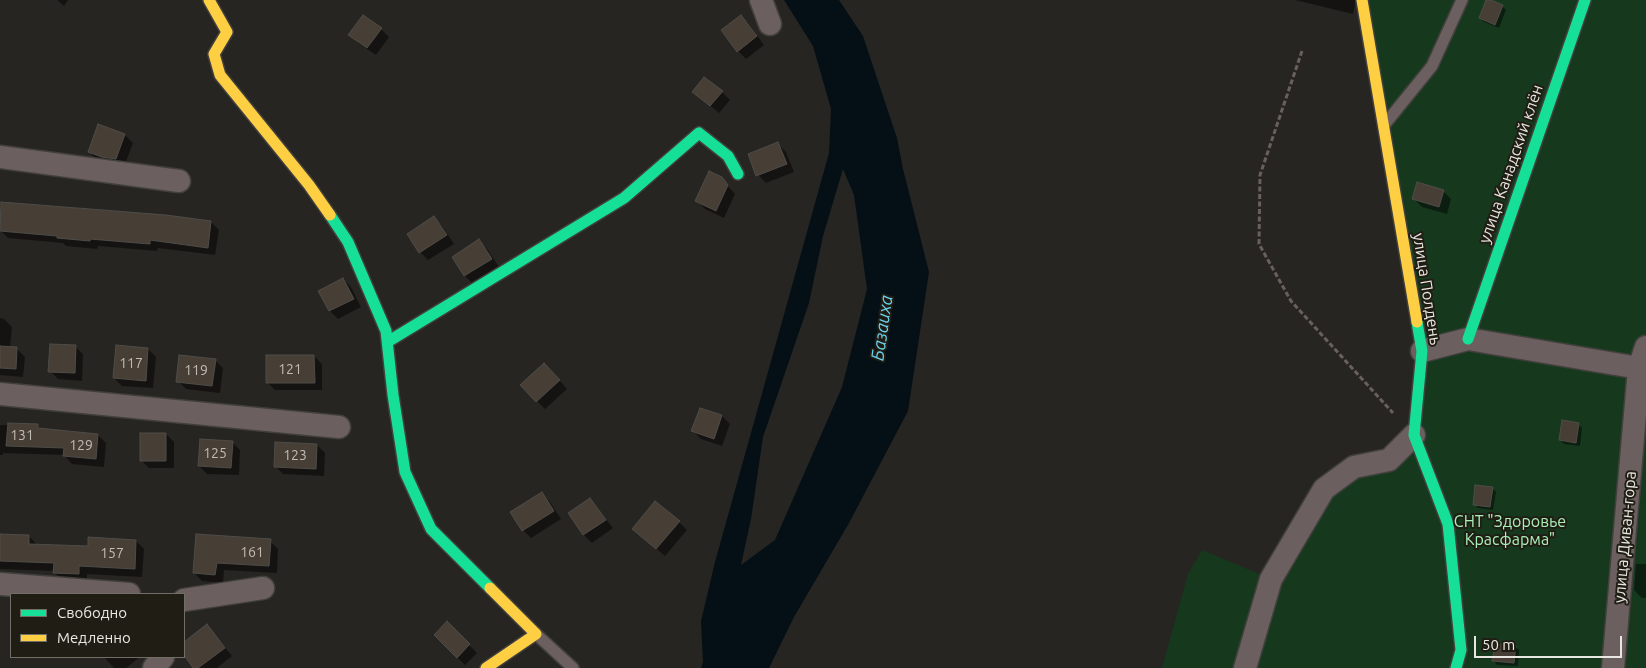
<!DOCTYPE html>
<meta charset="utf-8">
<style>
body{margin:0}
#map{position:relative;width:1646px;height:668px;overflow:hidden;background:#272521;font-family:Ubuntu,sans-serif}
canvas{display:block}
.legend{position:absolute;left:10px;top:593px;width:175px;height:65px;box-sizing:border-box;background:#201d14;border:1px solid #706e66;margin:0;padding:6px 9px;list-style:none;font-size:15px;color:#e9e7e1}
.legend li{display:flex;align-items:center;gap:10px;height:25px}
.legend b{width:25px;border:1px solid #706e66}
.scale{position:absolute;left:1474px;top:636px;width:148px;height:22px;box-sizing:border-box;border:2px solid #e9e7e1;border-top:0;padding-left:6px;font-size:15px;line-height:18px;white-space:nowrap;color:#e9e7e1;-webkit-text-stroke:4px #201d14;paint-order:stroke}
</style>
<div id="map">
<canvas width="1646" height="668"></canvas>
<ul class="legend">
<li><b style="height:6px;background:#16e098"></b>Свободно</li>
<li><b style="height:6px;background:#ffcf43"></b>Медленно</li>
</ul>
<div class="scale">50 m</div>
</div>
<script>
const c = document.querySelector('canvas').getContext('2d');
c.lineJoin = 'round';
function paint(path, color) { c.fillStyle = color; c.fill(path, 'evenodd'); }
const poly = rows => new Path2D(rows.map(r => 'M' + r).join(''));
function strokePath(path, color, width, dash) { c.strokeStyle = color; c.lineWidth = width; c.lineCap = dash ? 'butt' : 'round'; c.setLineDash(dash || []); c.stroke(path); }
function write(font, color, halo, rows, align = 'center') {
  c.font = font + ' Ubuntu,sans-serif'; c.lineWidth = 4; c.setLineDash([]); c.textBaseline = 'middle'; c.strokeStyle = halo; c.fillStyle = color; for (const [text, x, y, turn = 0] of rows) {
    c.save(); c.translate(x, y); c.rotate((+turn || 0) * Math.PI / 180); c.textAlign = isNaN(turn) ? turn : align; if (halo) c.strokeText(text, 0, 0); c.fillText(text, 0, 0); c.restore();
  }
}
const green = poly([
 [1362,0,1646,0,1646,668,1162,668,1188,574,1202,550,1271,579,1324,489,1414,435,1422,351]
]);
const water = poly([
 [784,0,839,0,863,36,897,138,903,169,929,272,908,411,849,523,794,617,769,668,701,668,703,662,701,621,715,562,829,153,831,109,813,46],
 [843,169,854,195,867,289,842,387,775,540,741,565,751,519,763,437,809,303,823,236]
]);
const shadow = poly([
 [57,0,68,0,64,6],
 [1295,0,1356,0,1353,14],
 [1487,0,1502,6,1506,10,1499,28,1484,22,1480,18],
 [741,16,749,24,764,45,746,59,738,51],
 [381,29,389,37,376,55,358,43,350,35],
 [694,92,722,92,730,100,719,113],
 [125,135,133,143,124,167,97,160,89,152],
 [778,144,786,152,794,172,766,183,758,175],
 [721,178,735,194,724,218,705,209,697,201],
 [1443,191,1451,199,1447,214,1422,207,1414,199],
 [3,204,211,222,219,230,215,255,158,248,157,251,98,246,97,249,66,246,63,243,8,238,0,230],
 [434,218,442,226,454,244,428,260,420,252,409,234],
 [479,241,487,249,499,267,473,284,465,276,453,257],
 [343,279,351,287,361,307,338,319,330,311],
 [0,318,4,319,12,327,10,348,17,349,25,357,23,377,0,375],
 [75,346,83,354,82,381,58,379,50,371],
 [148,349,156,357,153,388,122,386,114,378],
 [314,356,322,364,322,390,275,390,267,382],
 [215,360,223,368,220,393,186,389,178,381],
 [552,372,567,389,545,409,537,401],
 [722,416,730,424,722,446,701,439,693,431],
 [1578,424,1582,428,1580,446,1564,444,1560,440],
 [0,425,37,425,42,430,98,435,106,443,104,467,72,464,64,455,3,453,3,455,0,455],
 [166,434,174,442,174,468,149,468,141,460],
 [232,442,240,450,239,475,207,474,199,466],
 [317,445,325,453,324,476,283,474,275,466],
 [1492,488,1496,492,1493,510,1478,508,1474,504],
 [542,494,550,502,561,519,531,538,523,530],
 [589,499,613,528,592,543,584,535,569,514],
 [679,522,687,530,665,556,633,529],
 [0,535,29,536,37,545,89,547,136,541,144,549,142,577,87,574,87,582,63,581,54,572,55,571,0,569],
 [198,535,270,541,278,549,277,573,224,570,223,583,202,581,194,573],
 [1636,564,1646,564,1646,598,1642,598,1634,590],
 [447,623,477,653,465,665,435,635],
 [207,626,232,656,217,668,195,668,184,653,184,644],
 [1515,647,1519,650,1518,666,1497,665,1494,661],
 [104,657,140,657,126,668,114,668]
]);
const building = poly([
 [1486,0,1491,0,1503,5,1495,25,1479,18,1486,0],
 [363,15,382,28,367,48,348,35,363,15],
 [741,15,757,36,737,52,721,30,741,15],
 [704,77,723,91,710,106,692,92,704,77],
 [98,124,125,134,116,159,102,157,88,152,98,124],
 [778,142,787,164,756,176,748,154,778,142],
 [709,171,722,177,728,185,716,211,695,201,709,171],
 [1417,182,1444,190,1439,207,1412,199,1417,182],
 [1,202,166,215,211,221,208,248,150,240,150,244,90,239,90,241,57,238,57,236,0,231,1,202],
 [434,216,447,235,419,253,407,234,434,216],
 [479,239,492,259,464,276,452,257,479,239],
 [343,278,354,299,329,311,318,291,343,278],
 [50,344,76,345,75,373,48,372,50,344],
 [116,345,148,348,146,381,113,378,116,345],
 [0,346,17,347,16,369,0,368,0,346],
 [179,355,216,359,212,386,176,382,179,355],
 [266,355,314,355,315,383,266,383,266,355],
 [544,363,560,380,536,402,520,385,544,363],
 [700,408,722,415,714,439,691,431,700,408],
 [1562,420,1579,423,1576,443,1559,440,1562,420],
 [8,423,38,424,38,428,98,434,96,459,63,456,64,448,6,446,8,423],
 [140,433,166,433,166,461,140,461,140,433],
 [200,439,233,441,231,468,198,466,200,439],
 [275,442,317,444,316,469,274,467,275,442],
 [1475,485,1493,487,1490,507,1473,505,1475,485],
 [542,492,554,511,522,531,510,512,542,492],
 [590,498,606,520,583,535,568,513,590,498],
 [655,501,680,521,656,549,632,529,655,501],
 [0,534,29,535,29,544,88,546,88,537,136,540,135,569,79,566,79,574,53,573,54,563,0,561,0,534],
 [196,534,271,539,269,566,217,563,215,575,193,573,196,534],
 [447,621,470,644,457,658,434,635,447,621],
 [207,624,225,648,198,668,193,668,184,655,184,642,207,624],
 [1495,644,1516,645,1514,663,1492,661,1495,644]
]);
const path = poly([
 [1302,51,1260,175,1259,244,1291,301,1393,413]
]);
const lane = poly([
 [1385,124,1432,66,1462,0],
 [536,634,573,668]
]);
const street = poly([
 [761,0,770,24],
 [0,157,179,181],
 [1422,351,1468,339,1639,368],
 [0,394,339,427],
 [0,584,129,594],
 [184,600,263,588],
 [154,668,163,657],
 [1245,668,1271,579,1324,489,1354,467,1389,460,1414,435],
 [1613,668,1639,368,1646,347]
]);
const fast = poly([
 [330,215,348,242,386,331,393,395,405,472,431,529,490,588],
 [1417,322,1422,351,1414,435,1448,524,1461,650,1456,668],
 [1468,339,1585,0],
 [389,341,624,198,699,133,728,156,738,174]
]);
const slow = poly([
 [209,0,227,32,214,54,220,75,309,185,330,215],
 [1362,0,1417,322],
 [486,668,536,634,490,588]
]);
const numberNames = [
 ["117",131,363],
 ["121",290,369],
 ["119",196,370],
 ["131",22,435],
 ["129",81,445],
 ["125",215,453],
 ["123",295,455],
 ["161",252,552],
 ["157",112,553]
];
const streetNames = [
 ["улица Канадский клён",1511,164,-71],
 ["улица Полдень",1427,289,81],
 ["улица Диван-гора",1625,537,-85]
];
const parkNames = [
 ["СНТ \"Здоровье",1510,522],
 ["Красфарма\"",1510,540]
];
const waterNames = [
 ["Базаиха",882,328,-82]
];
paint(green, '#16391e');
paint(water, '#041015');
paint(shadow, '#0007');
paint(building, '#473f36');
strokePath(building, '#4e4c48', 1);
strokePath(lane, '#41403d', 14);
strokePath(street, '#41403d', 25);
strokePath(fast, '#41403d', 14);
strokePath(slow, '#41403d', 14);
strokePath(path, '#68605f', 3, [5, 2.5]);
strokePath(lane, '#6c5f5f', 11);
strokePath(street, '#6c5f5f', 22);
strokePath(fast, '#16e098', 11);
strokePath(slow, '#ffcf43', 11);
write('14px', '#c0bdb6', null, numberNames);
write('16px', '#e9e7e1', '#201d14', streetNames);
write('16px', '#a9f0b7', '#201d14', parkNames);
write('italic 18px', '#6ad1ee', '#201d14', waterNames);
</script>
